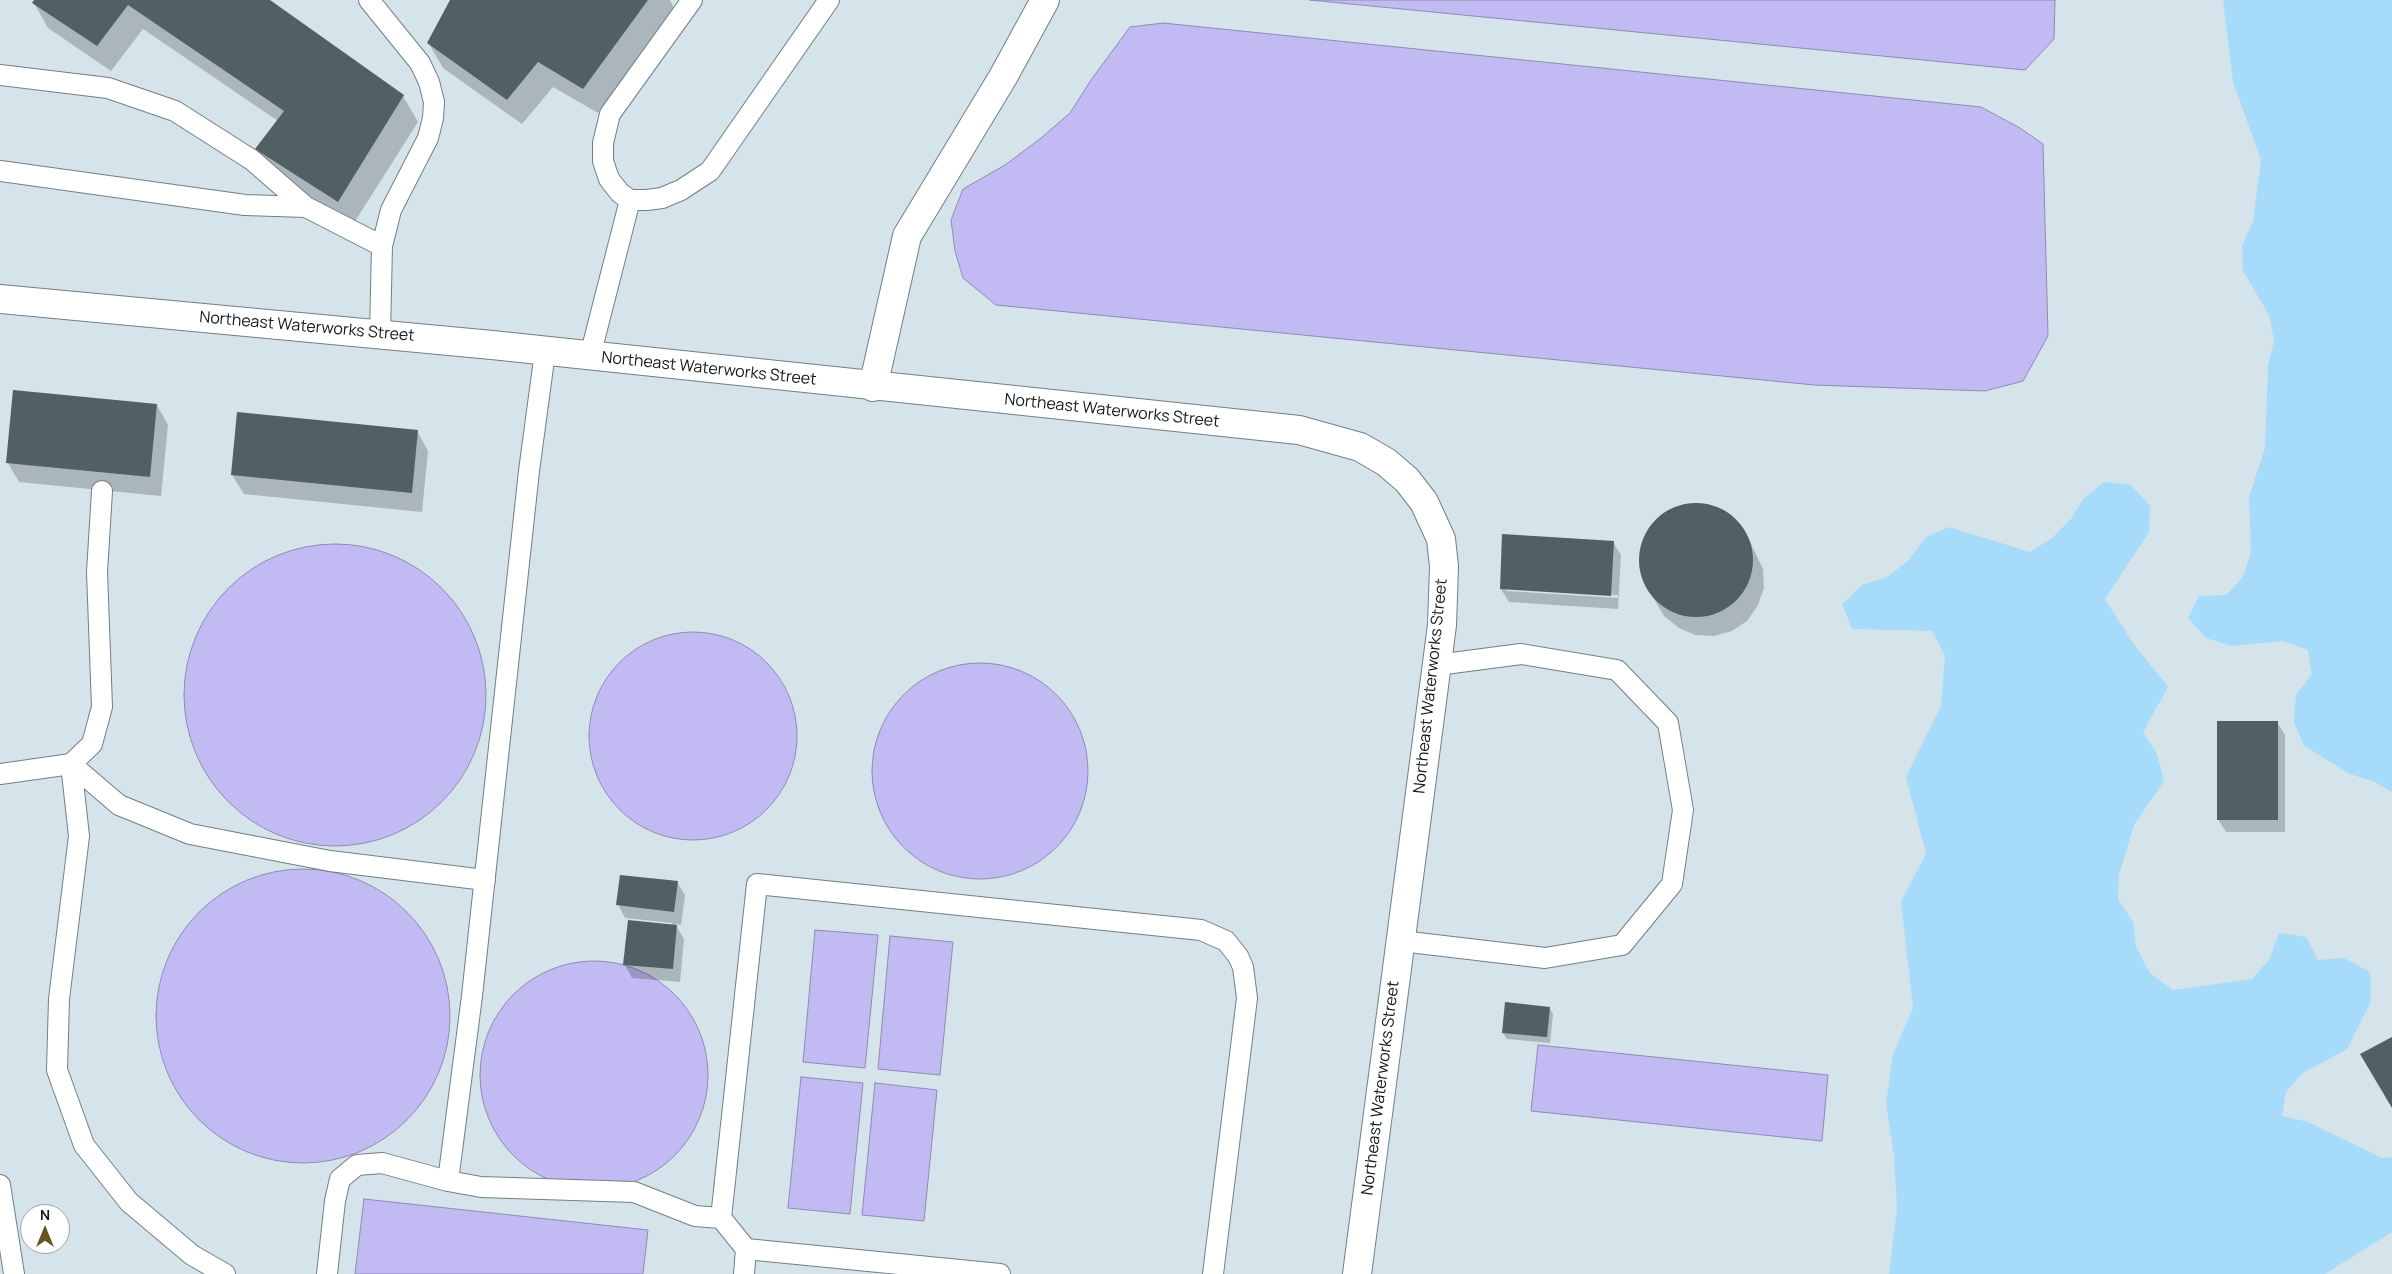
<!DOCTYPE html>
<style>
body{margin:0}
#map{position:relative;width:2392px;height:1274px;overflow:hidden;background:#d5e3eb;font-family:Manrope,sans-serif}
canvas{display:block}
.north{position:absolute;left:20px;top:1204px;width:50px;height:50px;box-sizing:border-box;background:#fff;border:1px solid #a1a3a4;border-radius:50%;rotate:0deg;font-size:14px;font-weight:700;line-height:20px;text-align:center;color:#13181b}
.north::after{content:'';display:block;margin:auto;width:18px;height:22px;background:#652;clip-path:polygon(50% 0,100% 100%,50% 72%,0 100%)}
</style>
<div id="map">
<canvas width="2392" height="1274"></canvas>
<div class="north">N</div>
</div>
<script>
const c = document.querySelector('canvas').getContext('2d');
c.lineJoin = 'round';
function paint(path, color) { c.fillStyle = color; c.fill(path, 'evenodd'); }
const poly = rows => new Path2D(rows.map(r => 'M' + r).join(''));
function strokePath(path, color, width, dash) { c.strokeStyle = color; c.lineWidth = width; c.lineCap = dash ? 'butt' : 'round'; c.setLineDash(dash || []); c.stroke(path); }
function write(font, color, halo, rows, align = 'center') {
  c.font = font + ' Manrope,sans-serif'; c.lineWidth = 5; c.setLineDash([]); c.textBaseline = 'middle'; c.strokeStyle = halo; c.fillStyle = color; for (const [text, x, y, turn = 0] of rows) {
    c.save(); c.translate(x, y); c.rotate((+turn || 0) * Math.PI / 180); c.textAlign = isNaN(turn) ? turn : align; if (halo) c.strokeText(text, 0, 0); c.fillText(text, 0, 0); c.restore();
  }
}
const green = poly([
 [2223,0,2392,0,2392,792,2375,782,2350,774,2304,746,2294,722,2296,695,2312,674,2308,650,2283,641,2232,646,2206,638,2188,618,2199,596,2226,595,2243,577,2251,552,2249,497,2265,448,2268,366,2274,341,2269,315,2243,271,2242,246,2253,221,2261,160,2233,82],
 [2104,482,2131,485,2150,506,2149,532,2105,599,2133,643,2168,687,2143,732,2157,754,2164,781,2134,825,2119,875,2118,899,2133,922,2136,947,2150,973,2173,990,2252,979,2269,960,2279,933,2306,937,2318,960,2344,958,2370,972,2371,1001,2347,1049,2303,1073,2286,1092,2282,1116,2308,1122,2382,1158,2392,1157,2392,1232,2325,1274,1889,1274,1897,1209,1894,1156,1886,1104,1893,1054,1913,1008,1901,901,1926,854,1906,777,1941,706,1945,655,1932,631,1852,629,1842,604,1862,585,1887,577,1908,561,1926,537,1949,527,2030,552,2052,538,2071,519,2084,498]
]);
const water = poly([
 [1310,0,2055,0,2054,39,2025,70,1310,0],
 [1163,23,1981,107,2020,128,2043,144,2048,336,2023,381,1985,391,1814,385,996,305,963,278,955,251,951,220,963,189,1005,165,1041,138,1070,113,1091,80,1130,27,1163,23],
 '184 695a151 151 0 1 1 302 0a151 151 0 1 1-302 0Z',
 '589 736a104 104 0 1 1 208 0a104 104 0 1 1-208 0Z',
 '872 771a108 108 0 1 1 216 0a108 108 0 1 1-216 0Z',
 '156 1016a147 147 0 1 1 294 0a147 147 0 1 1-294 0Z',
 [815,930,878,935,865,1068,803,1062,815,930],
 [890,936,953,942,940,1075,878,1069,890,936],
 '480 1075a114 114 0 1 1 228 0a114 114 0 1 1-228 0Z',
 [1538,1045,1828,1075,1822,1141,1531,1111,1538,1045],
 [801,1077,863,1083,850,1214,788,1208,801,1077],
 [875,1083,937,1090,924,1221,862,1215,875,1083],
 [364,1199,648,1230,643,1274,355,1274,364,1199]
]);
const shadow = poly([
 [35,0,267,0,403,96,418,122,352,226,271,174,257,149,278,121,143,29,111,71,48,28,34,3],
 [451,0,670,0,674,8,598,113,553,87,522,124,443,68,428,42],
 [157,405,168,425,161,496,19,482,8,463],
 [417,431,428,451,422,512,244,494,232,475],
 [1698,504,1716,507,1732,517,1745,531,1763,569,1764,588,1758,605,1747,621,1732,631,1714,636,1695,635,1679,628,1664,616,1643,580,1639,562,1642,544,1649,527,1663,515,1679,506],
 [1504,536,1613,542,1621,555,1618,609,1509,602,1501,589],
 [1507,589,1618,595,1618,598,1507,591],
 [2277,722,2285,735,2285,832,2226,832,2218,819],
 [677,882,685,895,681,925,675,924,684,939,680,982,632,978,625,965,673,923,625,918,618,904],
 [1549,1008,1553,1014,1550,1043,1507,1039,1503,1033]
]);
const building = poly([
 [34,0,270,0,404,95,338,202,255,149,284,111,128,5,97,46,32,3],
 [450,0,648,0,583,89,538,62,507,100,427,43],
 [13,390,157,404,150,477,6,463],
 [237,412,418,430,412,493,231,475],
 '1639 560a57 57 0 1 1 114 0a57 57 0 1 1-114 0Z',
 [1502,534,1614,541,1611,596,1500,589],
 [2217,721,2278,721,2278,820,2217,820],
 [620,875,678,881,674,912,616,905],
 [628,920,677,925,673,969,623,965],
 [1505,1002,1550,1007,1547,1037,1502,1033],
 [2392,1037,2392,1108,2360,1054]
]);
const lane = poly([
 [369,0,420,63,429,82,434,102,433,118,428,138,391,210,382,246,380,334],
 [692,0,610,114,603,143,603,161,609,179,620,193,630,200,647,200,662,198,681,190,710,171,829,0],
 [0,75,108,88,175,111,252,160,306,207,382,246],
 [0,171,245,205,306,207],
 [590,356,630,200],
 [71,764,79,836,59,999,57,1070,84,1145,129,1202,192,1255,225,1274],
 [71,764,119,805,190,834,330,861,485,880],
 [0,774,71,764,92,744,102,707,97,572,102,491],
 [1401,941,1545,958,1622,945,1672,884,1683,810,1668,723,1617,670,1521,654,1437,665],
 [448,1181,472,996,529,471,545,352],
 [0,1185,14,1274],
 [746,1249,1000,1274],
 [327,1274,335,1201,340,1179,357,1165,382,1163,448,1181,481,1187,634,1192,695,1216,721,1218],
 [744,1274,746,1249,721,1218,757,884,1201,930,1226,941,1238,956,1243,967,1247,998,1213,1274]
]);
const street = poly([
 [0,299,492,345,1299,430,1360,447,1386,462,1407,480,1424,502,1441,539,1444,566,1442,625,1357,1274],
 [873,387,907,236,1003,77,1045,0]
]);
const streetNames = [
 ["Northeast Waterworks Street",307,327,5],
 ["Northeast Waterworks Street",709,369,6],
 ["Northeast Waterworks Street",1112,411,6],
 ["Northeast Waterworks Street",1431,686,-84],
 ["Northeast Waterworks Street",1381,1088,-83]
];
paint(green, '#a6dcf9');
paint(water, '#c2bbf3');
strokePath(water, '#8e8ab2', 1);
paint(shadow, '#0003');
paint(building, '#516062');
strokePath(lane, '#737f86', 22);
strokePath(street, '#737f86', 30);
strokePath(lane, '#fff', 20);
strokePath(street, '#fff', 28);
write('16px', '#13181b', '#fff', streetNames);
</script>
